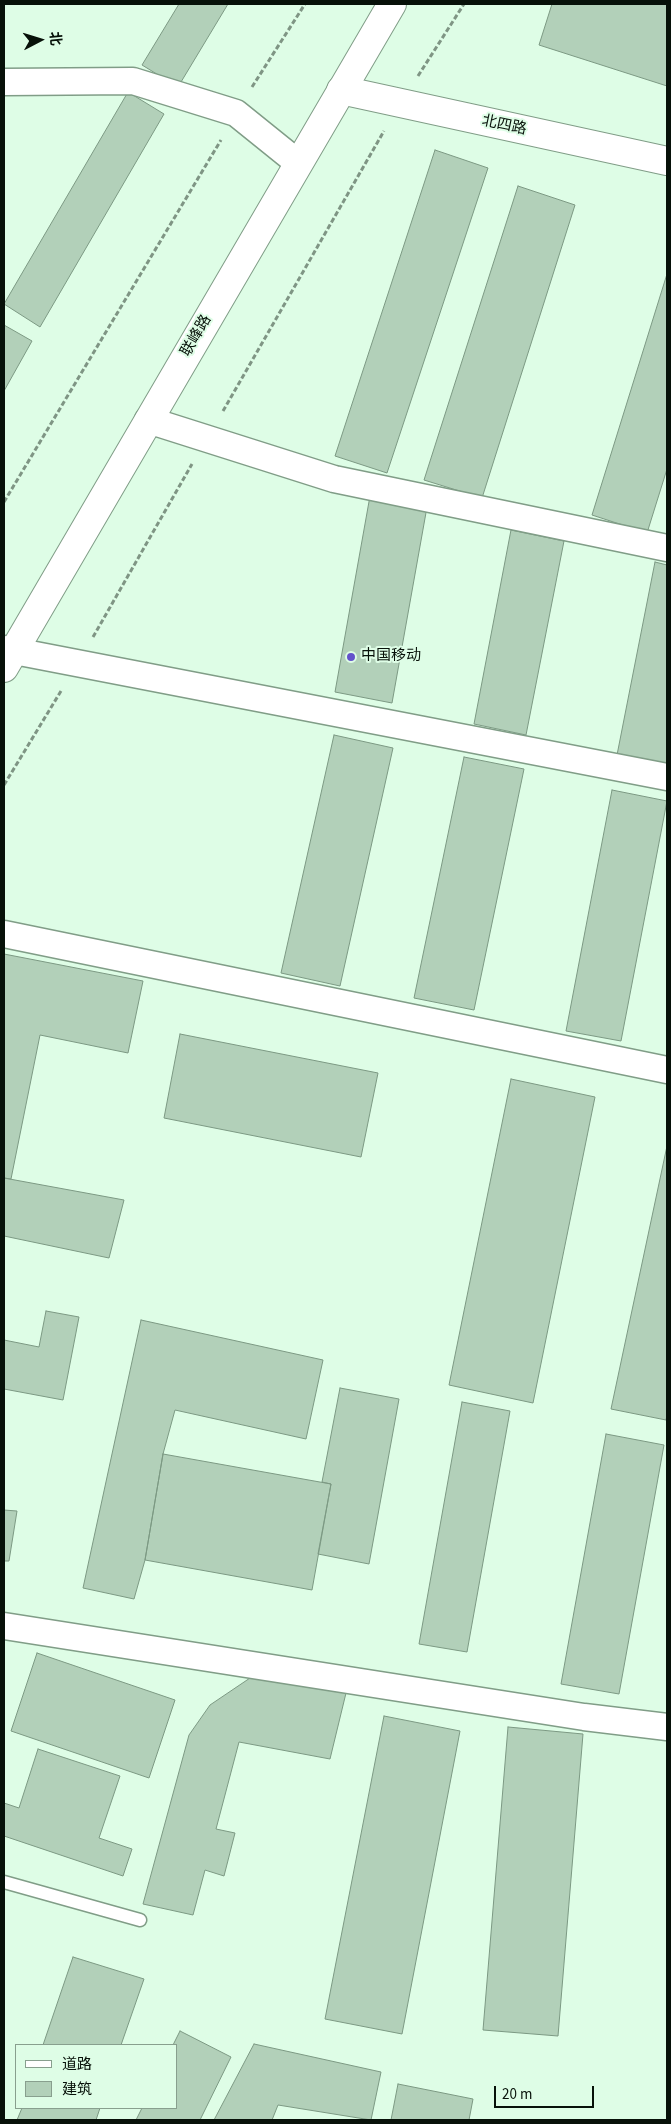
<!DOCTYPE html>
<meta charset="utf-8">
<style>
body{margin:0}
#map{position:relative;width:671px;height:2124px;overflow:hidden;background:#defde6;font-family:"Source Sans 3","Noto Sans SC",sans-serif}
canvas{display:block}
.frame{position:absolute;inset:0;border:5px solid #071109;pointer-events:none}
.legend{position:absolute;left:15px;top:2044px;width:162px;height:65px;box-sizing:border-box;background:#defde6;border:1px solid #889f8e;margin:0;padding:6px 9px;list-style:none;font-size:15px;color:#071109}
.legend li{display:flex;align-items:center;gap:10px;height:25px}
.legend b{width:25px;border:1px solid #889f8e}
.north{position:absolute;left:15px;top:15px;width:50px;height:50px;-webkit-text-stroke:4px #defde6;paint-order:stroke;rotate:85deg;font-size:14px;font-weight:700;line-height:20px;text-align:center;color:#071109}
.north::after{content:'';display:block;margin:auto;width:18px;height:22px;background:#071109;clip-path:polygon(50% 0,100% 100%,50% 72%,0 100%)}
.scale{position:absolute;left:494px;top:2086px;width:100px;height:22px;box-sizing:border-box;border:2px solid #071109;border-top:0;padding-left:6px;font-size:15px;line-height:18px;white-space:nowrap;color:#071109;-webkit-text-stroke:4px #defde6;paint-order:stroke}
</style>
<div id="map">
<canvas width="671" height="2124"></canvas>
<div class="frame"></div>
<ul class="legend">
<li><b style="height:6px;background:#fff"></b>道路</li>
<li><b style="height:14px;background:#b2d0b9"></b>建筑</li>
</ul>
<div class="north">北</div>
<div class="scale">20 m</div>
</div>
<script>
const c = document.querySelector('canvas').getContext('2d');
c.lineJoin = 'round';
function paint(path, color) { c.fillStyle = color; c.fill(path, 'evenodd'); }
const poly = rows => new Path2D(rows.map(r => 'M' + r).join(''));
function strokePath(path, color, width, dash) { c.strokeStyle = color; c.lineWidth = width; c.lineCap = dash ? 'butt' : 'round'; c.setLineDash(dash || []); c.stroke(path); }
function write(font, color, halo, rows, align = 'center') {
  c.font = font + ' "Source Sans 3","Noto Sans SC",sans-serif'; c.lineWidth = 4; c.setLineDash([]); c.textBaseline = 'middle'; c.strokeStyle = halo; c.fillStyle = color; for (const [text, x, y, turn = 0] of rows) {
    c.save(); c.translate(x, y); c.rotate((+turn || 0) * Math.PI / 180); c.textAlign = isNaN(turn) ? turn : align; if (halo) c.strokeText(text, 0, 0); c.fillText(text, 0, 0); c.restore();
  }
}
const building = poly([
 [179,4,228,4,178,87,142,65,179,4],
 [552,4,667,4,667,86,539,45,552,4],
 [128,92,164,114,40,327,4,304,128,92],
 [435,150,488,168,387,473,335,456,435,150],
 [518,186,575,205,482,498,424,480,518,186],
 [667,274,667,469,647,533,592,515,667,274],
 [4,325,32,341,4,391,4,325],
 [370,496,427,507,392,703,335,692,370,496],
 [511,530,564,541,526,735,474,724,511,530],
 [655,562,667,565,667,765,617,755,655,562],
 [334,735,393,748,340,986,281,973,334,735],
 [464,757,524,769,474,1010,414,998,464,757],
 [612,790,667,801,621,1041,566,1031,612,790],
 [4,954,143,981,128,1053,40,1035,11,1179,4,1178,4,954],
 [180,1034,378,1073,361,1157,164,1118,180,1034],
 [511,1079,595,1097,533,1403,449,1385,511,1079],
 [667,1146,667,1415,666,1420,611,1409,667,1146],
 [4,1178,124,1200,109,1258,4,1236,4,1178],
 [46,1311,79,1317,63,1400,4,1389,4,1340,39,1347,46,1311],
 [141,1320,323,1360,306,1439,175,1410,163,1454,145,1560,134,1599,83,1588,141,1320],
 [340,1388,399,1399,369,1564,318,1554,331,1484,322,1482,340,1388],
 [462,1402,510,1411,467,1652,419,1644,462,1402],
 [606,1434,664,1445,619,1694,561,1684,606,1434],
 [163,1454,331,1484,312,1590,145,1560,163,1454],
 [4,1510,17,1511,9,1561,4,1561,4,1510],
 [37,1653,175,1700,149,1778,11,1731,37,1653],
 [253,1676,346,1693,330,1759,239,1742,216,1829,235,1833,224,1876,205,1870,193,1915,143,1904,189,1735,210,1705,253,1676],
 [384,1716,460,1731,402,2034,325,2019,384,1716],
 [508,1727,583,1734,558,2036,483,2030,508,1727],
 [38,1749,120,1776,99,1838,132,1849,123,1876,4,1836,4,1803,19,1808,38,1749],
 [73,1957,144,1979,121,2045,43,2045,73,1957],
 [180,2031,231,2057,200,2120,136,2120,142,2108,176,2108,176,2045,173,2045,180,2031],
 [254,2044,381,2072,371,2120,278,2105,272,2120,214,2120,254,2044],
 [398,2084,473,2099,469,2120,391,2120,398,2084],
 [22,2108,100,2108,96,2120,17,2120,22,2108]
]);
const path = poly([
 [418,76,464,4],
 [252,87,305,4],
 [223,411,384,131],
 [4,502,221,140],
 [93,637,192,464],
 [4,785,61,691]
]);
const service = poly([
 [4,1882,140,1920]
]);
const minor = poly([
 [4,82,133,81,236,113,298,163],
 [148,420,334,479,667,548],
 [4,649,667,777],
 [4,934,667,1070],
 [4,1626,584,1717,667,1727]
]);
const tertiary = poly([
 [341,90,667,161]
]);
const secondary = poly([
 [4,668,392,4]
]);
const markers = [
 [351,657,5,"#6452cb"]
];
const streetNames = [
 ["北四路",504,126,12],
 ["联峰路",197,336,-60]
];
const poiNames = [
 ["中国移动",361,657]
];
paint(building, '#b2d0b9');
strokePath(building, '#7c9983', 1);
strokePath(service, '#809d87', 15);
strokePath(minor, '#809d87', 29);
strokePath(tertiary, '#809d87', 30);
strokePath(secondary, '#809d87', 30);
strokePath(path, '#7f9584', 3, [5, 2.5]);
strokePath(service, '#fff', 12);
strokePath(minor, '#fff', 26);
strokePath(tertiary, '#fff', 28);
strokePath(secondary, '#fff', 28);
for (const [x, y, r, color] of markers) { const dot = new Path2D(); dot.arc(x, y, r, 0, 2 * Math.PI); c.fillStyle = color; c.fill(dot); strokePath(dot, '#defde6', 2); }
write('15px', '#071109', '#defde6', streetNames);
write('15px', '#071109', '#defde6', poiNames, 'left');
</script>
